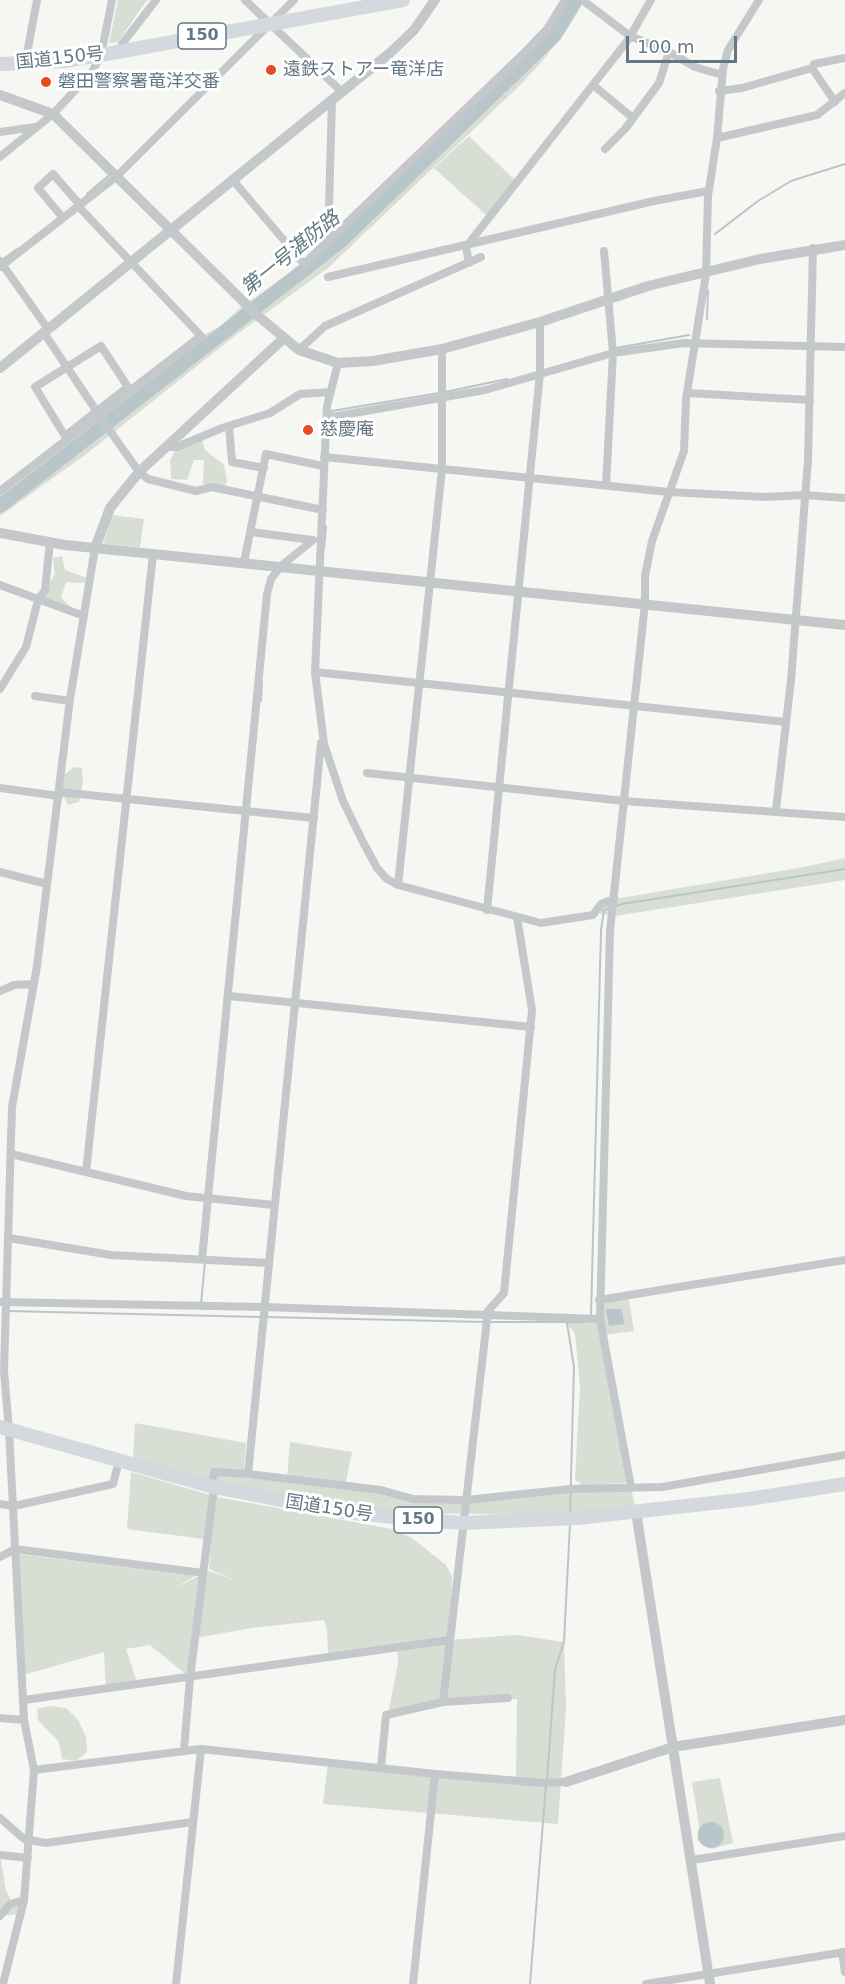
<!DOCTYPE html>
<meta charset="utf-8">
<style>
body{margin:0}
#map{position:relative;width:845px;height:1984px;overflow:hidden;background:#f6f6f3;font-family:"DejaVu Sans",sans-serif}
canvas{display:block}
.scale{position:absolute;left:626px;top:36px;width:111px;height:27px;box-sizing:border-box;border:3px solid #647785;border-top:0;padding-left:8px;font-size:18px;line-height:21px;white-space:nowrap;color:#647785;-webkit-text-stroke:4px #fff;paint-order:stroke}
</style>
<div id="map">
<canvas width="845" height="1984"></canvas>
<div class="scale">100 m</div>
</div>
<script>
const c = document.querySelector('canvas').getContext('2d');
c.lineJoin = 'round';
function paint(path, color) { c.fillStyle = color; c.fill(path, 'evenodd'); }
const poly = rows => new Path2D(rows.map(r => 'M' + r).join(''));
function strokePath(path, color, width, dash) { c.strokeStyle = color; c.lineWidth = width; c.lineCap = dash ? 'butt' : 'round'; c.setLineDash(dash || []); c.stroke(path); }
function write(font, color, halo, rows, align = 'center') {
  c.font = font + ' "DejaVu Sans","Noto Sans JP",sans-serif'; c.lineWidth = 6; c.setLineDash([]); c.textBaseline = 'middle'; c.strokeStyle = halo; c.fillStyle = color; for (const [text, x, y, turn = 0] of rows) {
    c.save(); c.translate(x, y); c.rotate((+turn || 0) * Math.PI / 180); c.textAlign = isNaN(turn) ? turn : align; if (halo) c.strokeText(text, 0, 0); c.fillText(text, 0, 0); c.restore();
  }
}
const green = poly([
 [118,0,147,0,118,42,109,43],
 [565,0,585,0,566,31,539,65,516,89,328,268,236,335,85,455,0,516,0,493,199,337,219,327,240,308,308,260,526,50],
 [469,136,517,182,486,215,434,168],
 [202,440,205,450,224,465,227,481,225,486,203,484,204,460,194,460,187,480,171,479,170,460,176,450],
 [112,515,144,519,140,547,103,544],
 [62,556,65,570,90,579,83,583,66,582,61,598,73,609,40,598,55,574,53,558],
 [74,767,82,768,83,782,79,802,68,805,60,788,65,774],
 [845,858,845,880,615,916,596,913,609,900,804,867],
 [628,1295,634,1331,602,1335,599,1300],
 [598,1322,626,1483,600,1484,631,1487,636,1512,606,1516,408,1513,343,1506,218,1484,133,1458,135,1423,246,1443,243,1478,332,1485,287,1479,290,1442,352,1452,345,1486,413,1499,466,1500,582,1484,575,1480,580,1386,575,1334,567,1323],
 [131,1472,217,1497,392,1529,412,1538,446,1565,452,1576,449,1640,517,1635,564,1642,566,1709,558,1824,323,1804,328,1761,516,1777,517,1699,452,1701,388,1714,398,1663,397,1648,328,1653,327,1629,324,1620,252,1628,195,1638,190,1678,150,1645,126,1649,138,1685,106,1689,104,1652,23,1675,18,1554,195,1576,173,1589,209,1571,235,1580,209,1569,211,1540,127,1529],
 [49,1706,66,1708,78,1720,86,1737,87,1752,76,1761,62,1759,59,1742,38,1720,37,1709],
 [720,1778,733,1843,712,1849,697,1840,699,1825,692,1782],
 [0,1855,6,1890,11,1901,24,1900,21,1914,0,1916]
]);
const water = poly([
 [606,1309,622,1309,624,1324,609,1326],
 '698 1835a13 13 0 1 1 26 0a13 13 0 1 1-26 0Z'
]);
const stream = poly([
 [87,194,108,176],
 [715,234,758,201,791,181,845,164],
 [2,260,17,249],
 [707,319,708,290],
 [616,348,689,335],
 [445,392,507,379],
 [331,416,332,411,439,393],
 [324,549,326,526],
 [261,701,262,683],
 [201,1304,205,1262],
 [8,1311,260,1317],
 [591,1316,601,930,604,910,622,904,845,869],
 [266,1317,485,1322],
 [491,1322,586,1322],
 [567,1323,574,1367,570,1515],
 [547,1780,555,1669,564,1642,570,1523],
 [530,1984,546,1785]
]);
const river = poly([
 [0,506,340,242,555,35,576,0]
]);
const minor = poly([
 [245,0,341,91],
 [585,2,630,36,669,52,695,67,722,75],
 [121,51,122,44,156,0],
 [25,64,37,0],
 [812,68,835,102],
 [593,85,633,118],
 [719,91,742,88,812,68,814,64,845,58],
 [0,132,35,127],
 [717,138,817,115,845,93],
 [605,149,625,129,659,83,669,52],
 [0,157,53,114,92,72,101,55,112,0],
 [232,179,304,264,523,54,547,29,565,0],
 [63,218,38,188,53,174,80,205],
 [328,243,332,99],
 [604,251,613,353,606,485],
 [0,261,48,329],
 [469,263,466,247,628,40,651,0],
 [0,267,117,176,294,0],
 [328,277,654,201,708,191],
 [44,333,110,431,139,472,148,479,196,491,212,487,323,510],
 [101,346,128,387,65,436,35,387,101,346],
 [299,350,325,326,481,257],
 [338,363,327,406,315,672,324,744,343,801,363,842,377,868,387,879,398,885,541,923,593,915,601,904,614,899],
 [687,393,810,400],
 [326,418,485,390,613,353,684,343,845,347],
 [229,426,232,462,264,468],
 [167,447,177,447,222,428,270,413,300,394,331,392],
 [324,457,669,492,766,497,804,495,845,498],
 [0,491,201,336,78,206],
 [251,532,312,540],
 [244,562,266,454,323,466],
 [0,585,84,616],
 [315,672,786,722],
 [0,689,26,647,38,600,45,590,50,542],
 [35,696,70,701],
 [367,773,624,801,845,817],
 [0,788,59,796],
 [59,792,314,818],
 [776,810,791,680,808,460,813,248],
 [0,872,47,884],
 [398,885,442,469,442,349],
 [487,910,540,373,540,322],
 [0,991,14,985,34,984],
 [229,996,531,1027],
 [11,1154,186,1196,274,1205],
 [86,1172,153,554],
 [9,1238,111,1255,268,1263],
 [202,1259,267,594,271,579,281,566,313,540],
 [599,1300,845,1260],
 [0,1302,264,1307,600,1319,610,931,645,603,645,576,652,541,684,451,686,399,706,274,708,196,717,138,723,69,728,50,759,0],
 [600,1319,631,1487],
 [248,1474,321,743],
 [211,1487,214,1472,248,1474,381,1490,413,1499,466,1500,570,1489,662,1487,845,1455],
 [0,1504,14,1506,113,1484,119,1461],
 [0,1557,15,1549,203,1573],
 [24,1700,449,1640],
 [443,1702,488,1311,504,1293,532,1010,517,917],
 [0,1718,24,1720],
 [184,1750,190,1678,214,1487],
 [381,1767,386,1715,443,1702,508,1698],
 [34,1770,201,1749,435,1774,543,1783,566,1782],
 [0,1818,24,1839,46,1843,192,1822],
 [0,1855,28,1858],
 [692,1860,845,1836],
 [0,1916,10,1904,24,1900],
 [842,1952,845,1972],
 [3,1984,24,1900,34,1770,24,1720,9,1430,4,1371,12,1107,37,966,70,699,95,548],
 [176,1984,201,1749],
 [413,1984,435,1774],
 [646,1984,845,1952]
]);
const tertiary = poly([
 [0,95,53,114,258,316,299,350,338,363,373,361,442,349,540,322,648,286,760,259,845,245],
 [0,368,390,53,414,30,435,0],
 [0,533,65,545,845,625],
 [95,548,110,508,139,472,284,338],
 [636,1512,710,1984],
 [566,1782,673,1747,845,1720]
]);
const trunk = poly([
 [0,64,64,61,101,55,403,0],
 [0,1427,214,1487,342,1512,425,1520,463,1523,577,1518,749,1499,845,1484]
]);
const markers = [
 [271,70,6,"#e74b22"],
 [46,82,6,"#e74b22"],
 [308,430,6,"#e74b22"]
];
const shields = [
 [202,36,48],
 [418,1520,48]
];
const shieldNames = [
 ["150",202,36],
 ["150",418,1520]
];
const streetNames = [
 ["国道150号",60,59,-6],
 ["国道150号",329,1509,9]
];
const poiNames = [
 ["遠鉄ストアー竜洋店",283,70],
 ["磐田警察署竜洋交番",58,82],
 ["慈慶庵",320,430]
];
const waterNames = [
 ["第一号湛防路",291,254,-39]
];
paint(green, '#d8ded4');
paint(water, '#b9c6c9');
strokePath(stream, '#b9c6c9', 2);
strokePath(river, '#b9c6c9', 14);
strokePath(minor, '#c4c8cb', 8);
strokePath(tertiary, '#c4c8cb', 10);
strokePath(trunk, '#d4d9dd', 14);
for (const [x, y, r, color] of markers) { const dot = new Path2D(); dot.arc(x, y, r, 0, 2 * Math.PI); c.fillStyle = color; c.fill(dot); strokePath(dot, '#fff', 2); }
for (const [x, y, w] of shields) { const box = new Path2D(); box.roundRect(x - w / 2, y - 13, w, 26, 4.5); c.fillStyle = '#fff'; c.fill(box); strokePath(box, '#647785', 1.5); }
write('bold 16px', '#647785', null, shieldNames);
write('18px', '#647785', '#fff', streetNames);
write('18px', '#647785', '#fff', poiNames, 'left');
write('italic 20px', '#607981', '#fff', waterNames);
</script>
